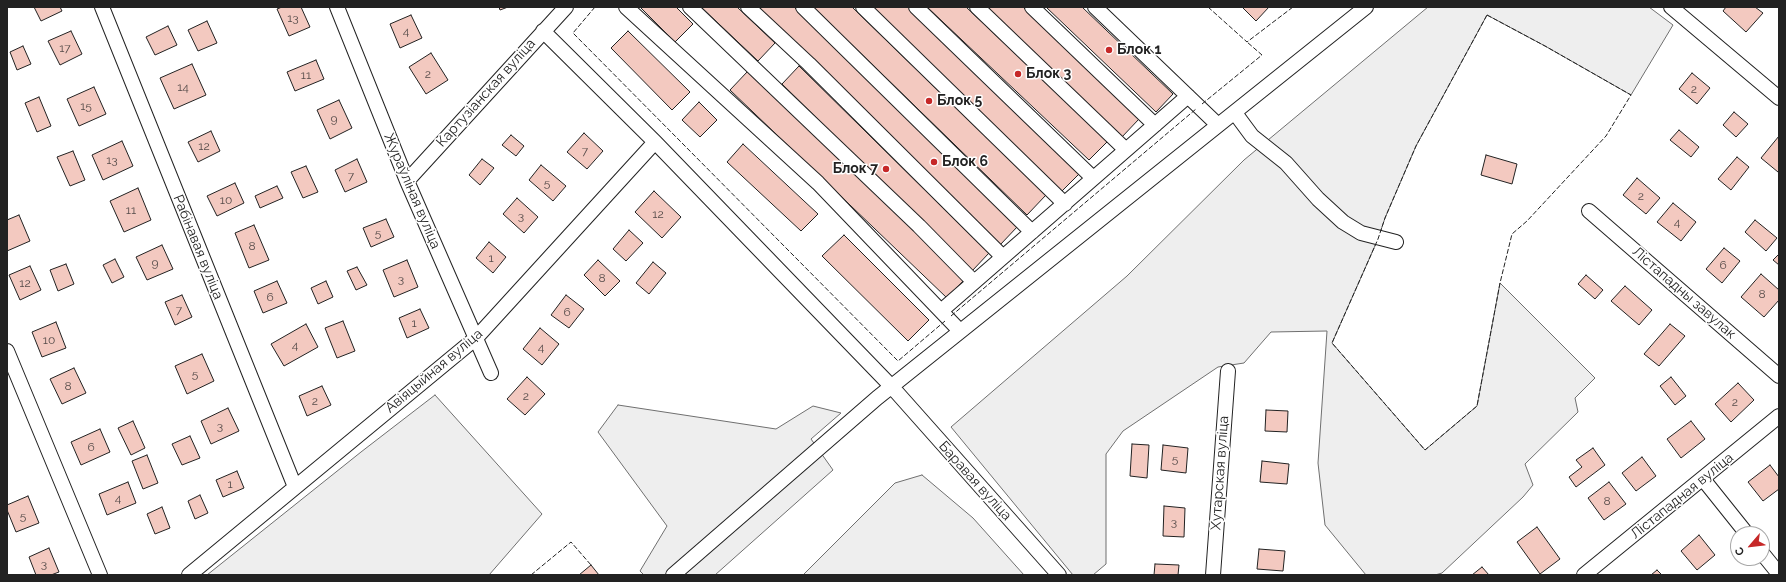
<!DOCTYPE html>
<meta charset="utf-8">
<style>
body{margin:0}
#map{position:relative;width:1786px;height:582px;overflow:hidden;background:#fff;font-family:Raleway,sans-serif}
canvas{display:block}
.frame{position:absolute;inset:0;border:8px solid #222;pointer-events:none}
.north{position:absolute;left:1730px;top:526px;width:40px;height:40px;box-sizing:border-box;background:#fff;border:1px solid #a7a7a7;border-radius:50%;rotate:242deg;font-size:11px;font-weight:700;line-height:16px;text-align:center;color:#222}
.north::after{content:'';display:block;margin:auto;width:14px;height:18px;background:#c62828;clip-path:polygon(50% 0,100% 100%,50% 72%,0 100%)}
</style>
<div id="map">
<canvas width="1786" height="582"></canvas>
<div class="frame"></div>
<div class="north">С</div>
</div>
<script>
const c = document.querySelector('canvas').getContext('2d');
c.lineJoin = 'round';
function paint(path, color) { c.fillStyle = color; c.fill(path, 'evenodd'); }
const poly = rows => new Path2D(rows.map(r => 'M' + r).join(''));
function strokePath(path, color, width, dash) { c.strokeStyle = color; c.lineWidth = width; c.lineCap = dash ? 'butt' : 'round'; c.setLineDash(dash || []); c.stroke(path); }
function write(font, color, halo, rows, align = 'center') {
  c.font = font + ' Raleway,sans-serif'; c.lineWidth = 3; c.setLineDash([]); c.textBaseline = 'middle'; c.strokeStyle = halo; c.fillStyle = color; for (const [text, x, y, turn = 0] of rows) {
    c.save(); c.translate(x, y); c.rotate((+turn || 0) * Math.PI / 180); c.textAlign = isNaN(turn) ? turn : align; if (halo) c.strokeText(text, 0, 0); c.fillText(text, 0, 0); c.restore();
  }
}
const green = poly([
 [1428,7,1649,7,1673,25,1631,95,1545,46,1487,15,1416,146,1385,218,1378,239,1332,343,1425,450,1477,406,1500,283,1595,378,1575,398,1578,412,1525,464,1533,485,1523,497,1442,573,1435,575,1366,575,1325,525,1318,463,1327,331,1271,332,1244,363,1218,367,1123,431,1106,454,1106,564,1093,575,1073,575,951,427,1127,276,1244,160,1428,7],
 [435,395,542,514,489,575,207,575,361,452,435,395],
 [618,405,776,429,813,406,841,413,811,439,833,470,715,575,644,575,640,571,667,526,598,432,618,405],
 [922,475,973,518,1024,575,803,575,895,483,922,475]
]);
const building = poly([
 [34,7,60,7,62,11,41,21,34,7],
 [282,7,301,7,310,27,289,36,277,9,282,7],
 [499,7,508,7,500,10,499,7],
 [640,7,676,7,693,24,675,42,640,7],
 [701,7,737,7,775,43,758,61,701,7],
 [757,7,794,7,1018,226,1000,245,757,7],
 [813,7,852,7,1046,195,1027,215,813,7],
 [871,7,908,7,1080,173,1062,191,871,7],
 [927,7,966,7,1108,141,1089,160,927,7],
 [985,7,1023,7,1139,119,1121,138,985,7],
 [1046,7,1082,7,1173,94,1156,112,1046,7],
 [1242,7,1269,7,1256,21,1242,7],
 [1726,7,1755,7,1763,13,1746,32,1723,11,1726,7],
 [411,15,422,38,400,48,390,24,411,15],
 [207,21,217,43,198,51,188,30,207,21],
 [168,26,177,45,155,55,146,37,168,26],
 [71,31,82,54,60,65,48,41,71,31],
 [628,31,690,92,672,110,611,48,628,31],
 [23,46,31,64,17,70,10,52,23,46],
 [431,53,448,80,426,94,409,67,431,53],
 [316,60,324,79,295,91,287,72,316,60],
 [192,64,206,95,174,109,160,78,192,64],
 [799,66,989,253,972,271,782,84,799,66],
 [748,71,965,279,947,298,730,90,748,71],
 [1692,73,1710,88,1697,104,1679,89,1692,73],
 [94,87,106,114,79,126,67,99,94,87],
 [39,97,51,126,37,132,25,103,39,97],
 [339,100,352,128,330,139,317,110,339,100],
 [699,102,717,120,700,137,682,120,699,102],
 [1734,112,1748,124,1736,137,1723,125,1734,112],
 [1679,130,1699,147,1691,157,1670,140,1679,130],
 [211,131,220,151,198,162,188,142,211,131],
 [584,133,603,151,587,169,567,152,584,133],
 [511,135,524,146,516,156,502,145,511,135],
 [1779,136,1779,171,1778,172,1761,158,1779,136],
 [122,141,133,166,103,180,92,155,122,141],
 [743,144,818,214,801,231,727,162,743,144],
 [73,151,85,180,70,186,57,157,73,151],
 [1486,155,1517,164,1512,184,1481,175,1486,155],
 [1737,157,1749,167,1731,190,1718,179,1737,157],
 [357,159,367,182,345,192,335,170,357,159],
 [482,159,494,168,480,185,469,175,482,159],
 [541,165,566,186,553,201,529,180,541,165],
 [306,166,318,192,303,198,291,172,306,166],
 [1637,178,1660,198,1646,214,1623,195,1637,178],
 [235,183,244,203,217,216,207,196,235,183],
 [277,186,283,198,260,208,255,196,277,186],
 [138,188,151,220,124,232,110,201,138,188],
 [654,191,681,217,662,238,635,212,654,191],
 [517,198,538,217,524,233,503,214,517,198],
 [1673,203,1696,222,1681,241,1657,222,1673,203],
 [19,215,30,241,7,251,7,220,19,215],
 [386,219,394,237,371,247,363,228,386,219],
 [1755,220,1777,238,1766,251,1745,232,1755,220],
 [254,225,269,260,249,268,235,233,254,225],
 [629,230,643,243,626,261,613,249,629,230],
 [844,235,929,320,908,341,822,256,844,235],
 [489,242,506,257,493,273,476,258,489,242],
 [162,245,173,269,147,280,136,257,162,245],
 [1724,248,1740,261,1722,283,1706,269,1724,248],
 [1779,254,1779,265,1773,260,1779,254],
 [115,259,124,277,112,283,103,265,115,259],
 [407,260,418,287,394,297,383,270,407,260],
 [598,260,620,281,605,296,584,275,598,260],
 [653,262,666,273,649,294,636,283,653,262],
 [66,264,74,284,58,291,50,270,66,264],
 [30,266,41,290,20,300,9,275,30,266],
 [357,267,367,285,356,290,347,271,357,267],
 [1761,274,1779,290,1779,300,1764,317,1741,297,1761,274],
 [1586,275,1603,290,1595,299,1578,284,1586,275],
 [277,281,287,303,263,313,254,291,277,281],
 [326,281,333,297,318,304,311,288,326,281],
 [1625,286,1652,310,1639,325,1611,301,1625,286],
 [182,295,192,317,175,325,165,302,182,295],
 [566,295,584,309,569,328,551,315,566,295],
 [420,309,429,328,407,338,399,318,420,309],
 [343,321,355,351,337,358,325,328,343,321],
 [56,322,66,348,42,357,32,332,56,322],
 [306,324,318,347,284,366,271,344,306,324],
 [1670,324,1685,336,1659,366,1644,354,1670,324],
 [540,328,559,344,542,365,523,349,540,328],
 [202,354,214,381,187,394,175,366,202,354],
 [74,368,86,393,62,404,50,379,74,368],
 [527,377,545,394,525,415,507,399,527,377],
 [1671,377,1686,396,1675,405,1660,386,1671,377],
 [1738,383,1754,400,1731,422,1715,404,1738,383],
 [322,386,331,405,307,416,299,396,322,386],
 [228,408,239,431,211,444,201,421,228,408],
 [1266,410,1288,411,1287,432,1265,431,1266,410],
 [133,421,145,448,131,455,118,428,133,421],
 [1691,421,1705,439,1681,458,1667,439,1691,421],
 [100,429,110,452,81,465,71,442,100,429],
 [190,436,200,458,182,465,172,444,190,436],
 [1132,444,1149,445,1147,478,1130,476,1132,444],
 [1163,445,1188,448,1186,473,1161,470,1163,445],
 [1593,448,1605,465,1576,487,1569,477,1582,467,1576,460,1593,448],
 [147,455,158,483,143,489,132,461,147,455],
 [1642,457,1656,476,1636,491,1622,473,1642,457],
 [1262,461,1289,464,1287,484,1260,482,1262,461],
 [1770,465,1779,477,1779,489,1763,501,1748,482,1770,465],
 [237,471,244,488,223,497,216,480,237,471],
 [128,482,136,503,107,515,99,494,128,482],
 [1609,482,1626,504,1604,520,1588,498,1609,482],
 [200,495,208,513,195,519,188,501,200,495],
 [28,496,39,523,16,532,7,510,7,505,28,496],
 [1164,506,1185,508,1184,537,1163,536,1164,506],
 [162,507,170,528,155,534,147,514,162,507],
 [1537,527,1560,559,1540,574,1517,542,1537,527],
 [1699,535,1715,555,1697,570,1681,551,1699,535],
 [49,548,59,572,51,575,36,575,29,557,49,548],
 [1259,549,1285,551,1283,571,1257,569,1259,549],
 [1155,564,1179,565,1178,575,1154,575,1155,564],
 [591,565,599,575,579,575,591,565],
 [1482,567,1489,575,1472,575,1482,567],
 [1657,570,1662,575,1651,575,1657,570]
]);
const minor = poly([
 [102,7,295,487],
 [337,7,407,181,491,373],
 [626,7,818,183,960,331],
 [690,7,919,226,974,282],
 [748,7,809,64,1003,257],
 [803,7,1032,232],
 [863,7,1065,204],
 [916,7,1093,178],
 [977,7,1126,150],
 [1032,7,1155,125],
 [1095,7,1218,125],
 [1671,7,1779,98],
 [543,31,655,142,892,387,1059,575],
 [1235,113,1252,136,1286,163,1318,199,1343,222,1361,233,1396,242],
 [407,181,566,7],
 [1589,211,1779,376],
 [941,311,1188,96],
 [7,351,100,575],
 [1703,479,1747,534],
 [1762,553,1779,574],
 [189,575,476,338,655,142],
 [673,575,877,398,1366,7],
 [1213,575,1228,371],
 [1584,575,1779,416]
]);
const fence = poly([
 [595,7,573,33,898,361,945,321],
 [1208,7,1247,42,1293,7],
 [1487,15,1545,46,1631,95,1606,136,1527,221,1512,234,1500,283,1477,406,1425,450,1332,343,1378,239,1385,218,1416,146,1487,15],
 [1202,104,1262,55,1247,42],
 [951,316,1196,109],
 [531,575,571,542,591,565]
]);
const markers = [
 [1109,50,4,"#c62828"],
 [1018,74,4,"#c62828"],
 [929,101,4,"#c62828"],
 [934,162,4,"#c62828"],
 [886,169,4,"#c62828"]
];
const numberNames = [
 ["13",293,18],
 ["4",406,31],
 ["17",65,48],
 ["2",428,74],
 ["11",306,75],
 ["14",183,87],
 ["2",1694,89],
 ["15",86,106],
 ["9",334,119],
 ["12",204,146],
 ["7",585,151],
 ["13",112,160],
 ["7",351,176],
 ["5",547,183],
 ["2",1641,196],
 ["10",226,200],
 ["11",131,210],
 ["12",658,214],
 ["3",521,216],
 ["4",1677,222],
 ["5",378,233],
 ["8",252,246],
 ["1",491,258],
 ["9",155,263],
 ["6",1723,265],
 ["8",602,278],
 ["3",401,279],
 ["12",25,283],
 ["8",1762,294],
 ["6",270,297],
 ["7",179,310],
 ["6",567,312],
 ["1",414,323],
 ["10",49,340],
 ["4",295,345],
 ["4",541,347],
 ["5",195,374],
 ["8",68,386],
 ["2",526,396],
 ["2",315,401],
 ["2",1735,402],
 ["3",220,426],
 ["6",91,447],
 ["5",1175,459],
 ["1",230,484],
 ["4",118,498],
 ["8",1607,501],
 ["5",23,516],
 ["3",1174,522],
 ["3",44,564]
];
const poiNames = [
 ["Блок 1",1117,50],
 ["Блок 3",1026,74],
 ["Блок 5",937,101],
 ["Блок 6",942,162],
 ["Блок 7",878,169,"right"]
];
const streetNames = [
 ["Картузіанская вуліца",486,93,-48],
 ["Жураўліная вуліца",412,191,67],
 ["Рабінавая вуліца",198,247,68],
 ["Лістападны завулак",1684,293,41],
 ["Авіяцыйная вуліца",434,371,-40],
 ["Хутарская вуліца",1220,473,-86],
 ["Баравая вуліца",975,481,48],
 ["Лістападная вуліца",1682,496,-39]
];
paint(green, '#eee');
strokePath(green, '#6f6f6f', 1);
paint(building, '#f3c9c0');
strokePath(building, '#222', 1);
strokePath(minor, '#222', 16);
strokePath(minor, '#fff', 14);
strokePath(fence, '#222', 1, [5, 2]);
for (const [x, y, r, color] of markers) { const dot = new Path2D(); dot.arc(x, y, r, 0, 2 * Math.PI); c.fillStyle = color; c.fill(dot); strokePath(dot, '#fff', 1.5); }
write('12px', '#564c4a', null, numberNames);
write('bold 14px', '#222', '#fff', poiNames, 'left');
write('14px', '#222', '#fff', streetNames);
</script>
